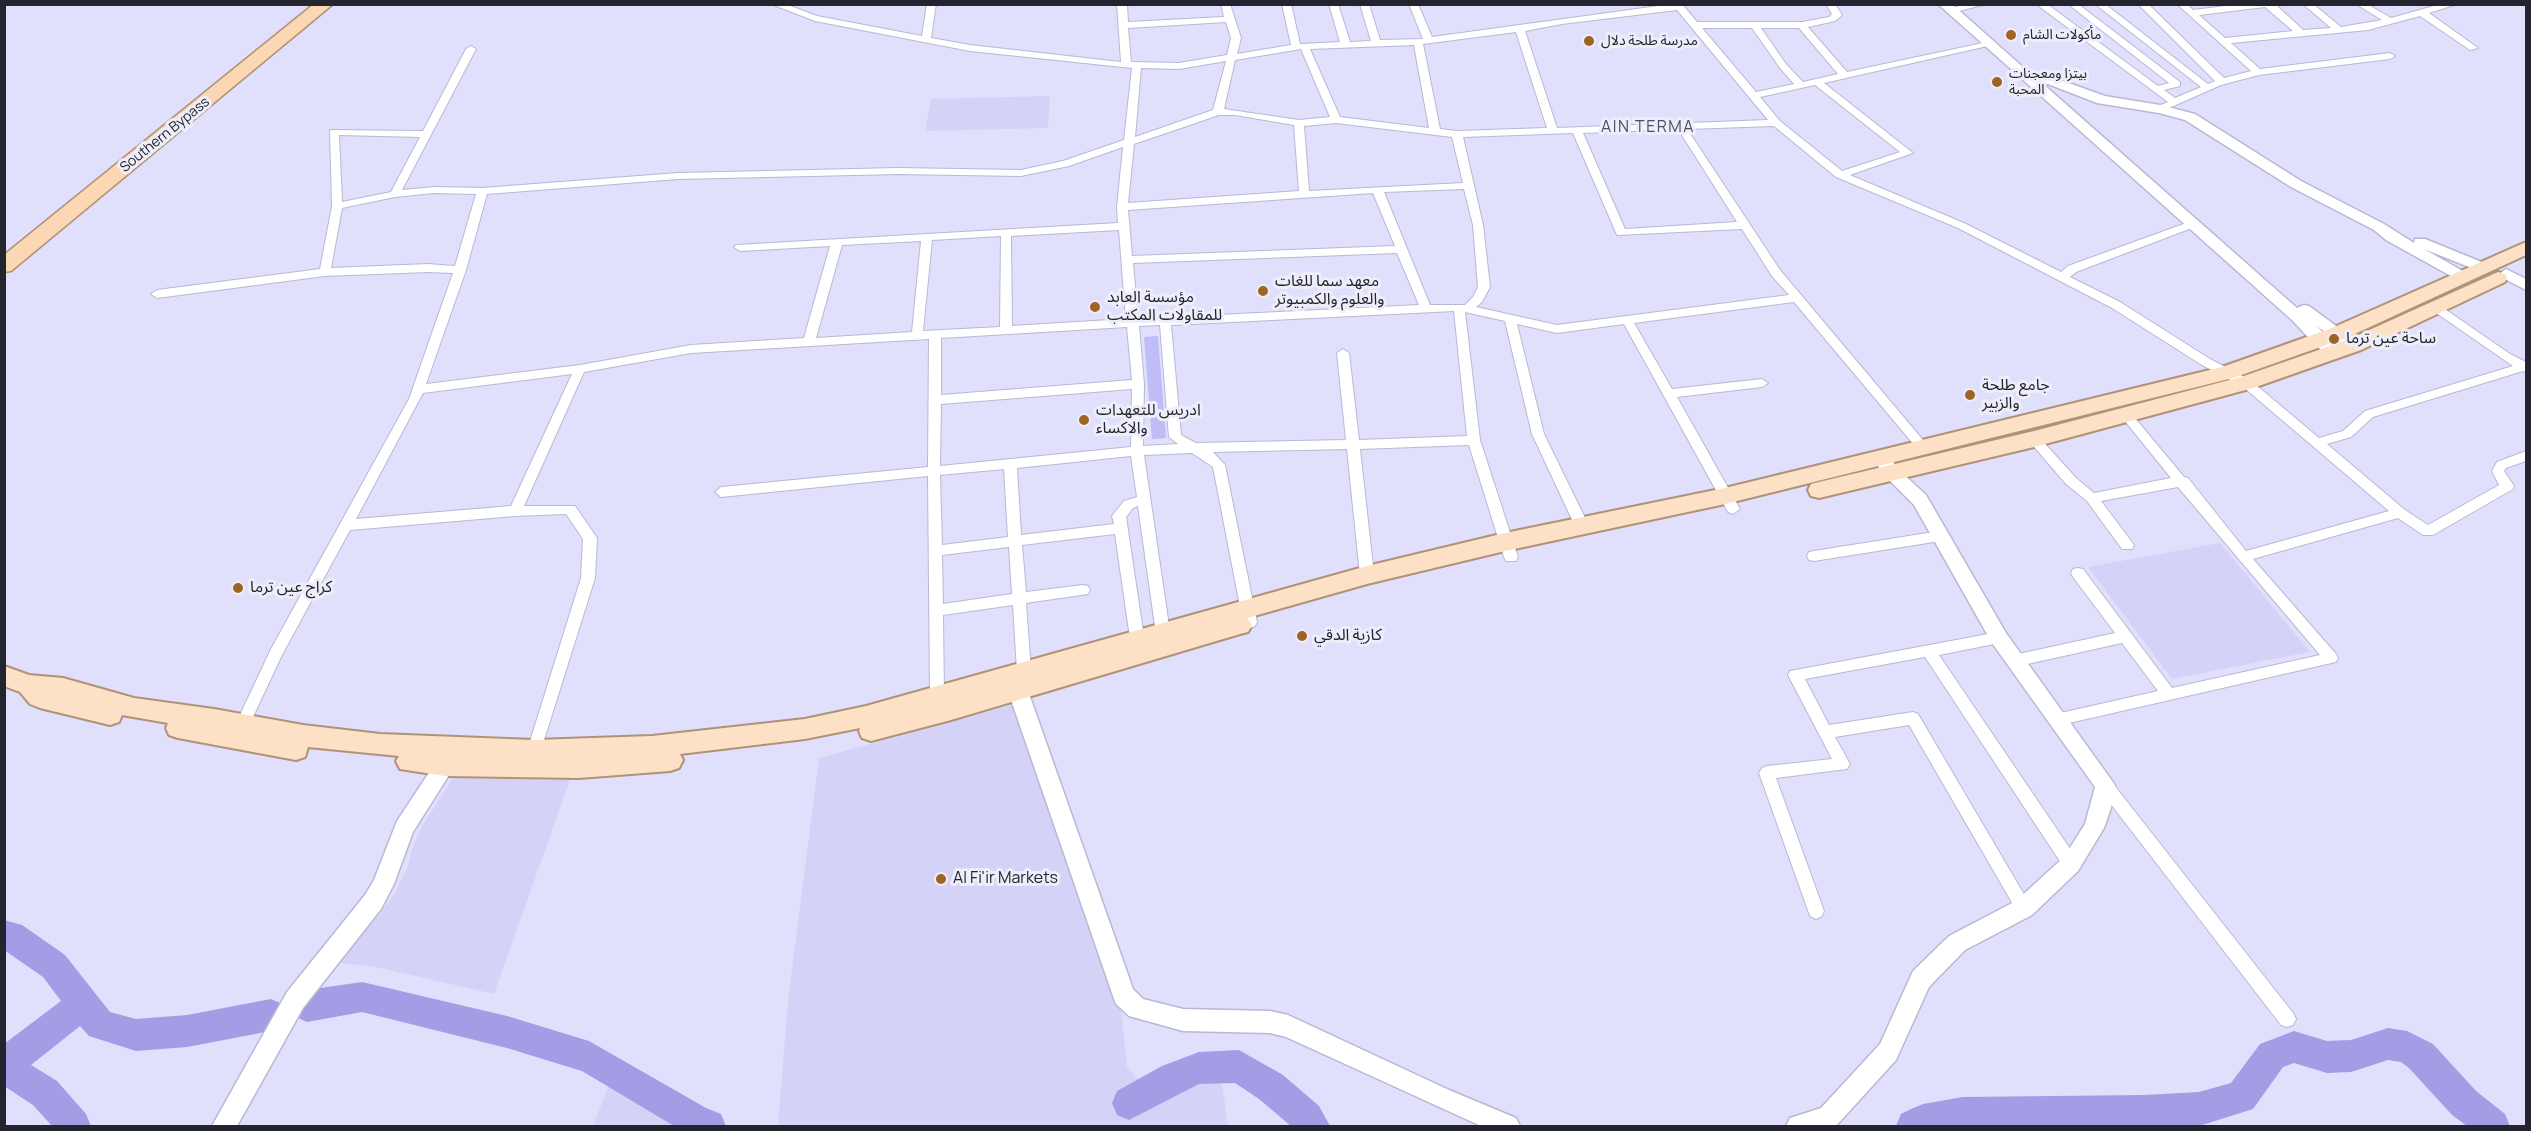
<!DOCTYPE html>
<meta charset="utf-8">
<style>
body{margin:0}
#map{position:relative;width:2531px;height:1131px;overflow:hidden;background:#e0dffc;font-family:Manrope,sans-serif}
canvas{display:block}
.frame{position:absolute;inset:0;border:6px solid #24242f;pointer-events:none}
</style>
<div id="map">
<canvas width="2531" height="1131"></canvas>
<div class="frame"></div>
</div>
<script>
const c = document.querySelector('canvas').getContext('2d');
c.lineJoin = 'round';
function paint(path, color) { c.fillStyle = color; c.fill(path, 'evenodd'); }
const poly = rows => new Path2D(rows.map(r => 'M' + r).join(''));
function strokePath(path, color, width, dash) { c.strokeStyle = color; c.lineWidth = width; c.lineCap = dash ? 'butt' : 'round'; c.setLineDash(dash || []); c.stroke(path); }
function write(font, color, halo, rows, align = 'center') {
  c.font = font + ' Manrope,"Noto Sans Arabic",sans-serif'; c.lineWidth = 6; c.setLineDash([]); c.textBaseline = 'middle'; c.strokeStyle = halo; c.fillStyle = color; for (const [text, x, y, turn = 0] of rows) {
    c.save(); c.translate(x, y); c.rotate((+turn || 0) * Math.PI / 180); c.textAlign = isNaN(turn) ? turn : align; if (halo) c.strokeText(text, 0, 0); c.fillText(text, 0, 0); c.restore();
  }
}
const built = poly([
 [1050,96,1048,128,925,131,931,99],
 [2220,543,2310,652,2172,679,2088,567],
 [1019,703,1120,1000,1127,1067,1152,1094,1164,1076,1196,1061,1218,1056,1228,1126,778,1126,788,1001,819,758],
 [453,778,570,780,494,994,376,967,335,962,378,916,394,895,408,866,412,849,421,828],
 [611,1080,723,1126,593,1126]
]);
const green = poly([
 [1158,336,1166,438,1152,439,1144,337]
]);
const river = poly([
 [4,920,22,925,65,955,110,1012,136,1019,187,1015,271,999,282,1004,287,1015,282,1026,271,1031,187,1047,136,1051,89,1036,80,1026,31,1065,57,1081,86,1114,91,1126,52,1126,33,1105,4,1086,4,1044,61,1001,43,977,4,950,4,920],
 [362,982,507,1016,589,1041,706,1108,721,1114,726,1126,674,1126,582,1071,507,1048,362,1012,307,1022,296,1017,291,1006,296,995,307,990,362,982],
 [2388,1028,2407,1031,2433,1044,2476,1091,2505,1114,2510,1126,2467,1126,2452,1115,2409,1068,2401,1062,2388,1060,2351,1072,2327,1073,2294,1063,2283,1067,2253,1109,2199,1126,1896,1126,1901,1114,1911,1109,1923,1104,1963,1097,2144,1095,2199,1092,2231,1083,2260,1044,2294,1031,2327,1041,2351,1040,2388,1028],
 [1239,1050,1283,1075,1319,1106,1330,1126,1291,1126,1259,1099,1235,1083,1199,1084,1129,1120,1117,1115,1112,1103,1117,1091,1162,1066,1199,1052,1239,1050]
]);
const minor = poly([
 [771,4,785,4,817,16,922,36,927,4,936,4,931,38,970,45,1121,62,1117,4,1127,4,1128,22,1224,17,1221,4,1230,4,1241,38,1237,54,1291,45,1282,4,1291,4,1300,44,1340,42,1329,4,1338,4,1350,42,1371,41,1360,4,1369,4,1380,40,1423,39,1409,4,1418,4,1432,37,1673,4,1682,4,1697,22,1802,22,1829,17,1832,14,1826,4,1835,4,1842,15,1840,17,1835,21,1808,27,1847,72,1992,41,1992,45,1824,83,1913,153,1850,175,1966,224,2061,272,2068,266,2189,222,2197,222,2197,226,2076,272,2070,277,2120,302,2210,359,2250,380,2319,438,2343,431,2365,411,2513,366,2429,308,2435,304,2439,305,2510,354,2526,362,2526,372,2523,371,2373,417,2351,437,2327,444,2405,510,2428,525,2499,485,2492,471,2497,462,2526,451,2526,461,2506,468,2504,471,2514,486,2513,489,2433,535,2423,535,2398,518,2253,559,2336,654,2338,658,2336,662,2056,726,2051,724,2049,720,2051,716,2056,714,2158,691,2122,643,2014,667,2009,665,2007,661,2009,657,2014,655,2115,633,2073,577,2071,573,2073,569,2078,568,2083,569,2172,688,2320,655,2178,487,2101,501,2134,545,2132,549,2122,549,2087,501,2066,484,2030,442,2028,439,2030,436,2038,436,2076,478,2094,493,2171,478,2120,415,2126,411,2130,412,2184,477,2188,478,2246,551,2389,511,2242,386,2202,365,2112,308,1958,228,1836,177,1774,126,1687,129,1780,270,1928,446,1930,449,1928,452,1920,452,1794,302,1634,323,1672,389,1762,379,1768,383,1762,387,1677,397,1740,509,1733,514,1728,512,1624,324,1557,333,1517,324,1544,434,1589,526,1582,531,1575,526,1532,434,1505,321,1465,312,1480,440,1518,557,1516,561,1506,561,1504,557,1469,445,1360,449,1374,575,1372,579,1367,580,1362,579,1360,575,1347,449,1213,452,1225,465,1257,622,1255,626,1250,628,1245,626,1243,622,1213,467,1192,453,1144,455,1171,640,1169,644,1159,644,1157,640,1138,506,1133,508,1126,517,1144,638,1142,642,1132,642,1130,638,1115,534,1022,545,1026,592,1083,585,1088,586,1090,590,1088,594,1026,603,1031,671,1029,675,1024,677,1019,675,1017,671,1013,605,943,615,944,697,942,701,937,703,932,701,930,697,928,476,721,497,715,492,721,487,928,467,929,339,691,353,584,372,524,506,575,506,597,538,595,578,539,756,534,757,529,756,527,751,581,578,583,539,566,514,515,516,350,530,282,655,244,736,239,738,234,736,232,732,271,649,409,399,453,273,428,272,325,276,157,298,151,294,157,290,320,269,332,206,330,130,423,131,466,49,471,46,476,49,402,190,434,187,482,188,678,173,898,168,1021,170,1063,161,1124,140,1132,68,970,51,815,21,771,4],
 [1677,10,1768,120,1557,128,1525,31,1562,24,1677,10],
 [1226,22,1231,38,1227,55,1179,63,1131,62,1128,28,1226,22],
 [1702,28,1752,28,1780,68,1794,84,1756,92,1702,28],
 [1761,28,1799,28,1838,74,1803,82,1786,64,1761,28],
 [1516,32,1547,128,1457,131,1440,129,1423,44,1516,32],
 [1414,45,1429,128,1340,117,1310,49,1414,45],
 [1301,49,1330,117,1299,120,1224,109,1235,60,1301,49],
 [1226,61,1213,110,1135,137,1141,68,1179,69,1226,61],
 [1815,85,1900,152,1842,171,1780,121,1760,97,1815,85],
 [1219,115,1235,115,1294,125,1299,191,1128,203,1134,144,1219,115],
 [1336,123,1452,137,1463,183,1309,191,1304,126,1336,123],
 [1678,129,1737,222,1625,229,1583,133,1678,129],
 [1573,133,1617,235,1742,229,1772,276,1789,295,1557,325,1476,307,1482,302,1490,287,1483,225,1463,137,1573,133],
 [339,135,420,137,391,192,342,202,339,135],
 [1123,147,1117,207,1118,223,736,245,734,247,740,251,830,246,804,338,691,345,580,365,426,384,466,270,487,194,678,179,898,174,1021,176,1069,166,1123,147],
 [1464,189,1473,225,1478,287,1473,297,1465,305,1430,305,1384,192,1464,189],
 [434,193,476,194,455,266,428,264,331,268,342,208,395,197,434,193],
 [1373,193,1395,246,1132,256,1128,210,1373,193],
 [1119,230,1126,319,1012,326,1011,236,1119,230],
 [1001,236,1000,327,923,331,932,240,1001,236],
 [921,241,912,332,816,338,842,245,921,241],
 [1397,253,1419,305,1138,319,1133,263,1397,253],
 [1454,311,1467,436,1359,440,1349,353,1343,349,1337,353,1346,440,1196,443,1181,435,1171,325,1454,311],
 [1160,325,1169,437,1178,444,1143,446,1144,384,1139,326,1160,325],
 [1127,327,1132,380,941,395,941,338,1127,327],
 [572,374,511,506,356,519,423,393,572,374],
 [1132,389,1131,447,940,466,941,404,1132,389],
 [1131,456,1137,497,1124,501,1112,516,1114,524,1021,535,1017,468,1131,456],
 [1004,469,1008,537,942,545,940,475,1004,469],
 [1009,547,1012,594,943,604,942,555,1009,547],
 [1963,4,1986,4,1959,11,1954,8,1963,4],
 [2036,4,2047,4,2158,86,2169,83,2068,4,2078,4,2180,82,2180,86,2164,90,2175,98,2201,87,2095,4,2105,4,2208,84,2215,81,2138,4,2148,4,2224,78,2251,71,2177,4,2187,4,2193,10,2242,4,2275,4,2303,30,2331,28,2303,4,2313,4,2341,27,2382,20,2356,4,2367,4,2391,18,2441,4,2457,4,2429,13,2478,48,2470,50,2420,16,2368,30,2231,43,2260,69,2390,53,2395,56,2390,59,2259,75,2221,85,2160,112,2156,111,2156,107,2168,102,2036,4],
 [2265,7,2293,31,2225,38,2199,15,2265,7],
 [1940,531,1947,536,1940,541,1814,561,1809,560,1807,556,1809,552,1814,551,1940,531],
 [1999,632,2004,634,2006,638,2004,642,1939,655,2077,859,2079,864,2077,869,2071,871,2065,869,1925,657,1805,679,1829,725,1913,712,1918,714,2032,908,2030,913,2024,916,2018,913,1909,725,1835,737,1850,764,1847,769,1776,778,1824,911,1822,916,1816,919,1810,916,1759,773,1762,768,1767,766,1832,759,1788,675,1790,671,1999,632],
 [2105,778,2110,780,2293,1013,2296,1019,2293,1025,2287,1027,2281,1025,2100,790,2097,785,2100,780,2105,778]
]);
const tertiary = poly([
 [1938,4,1952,4,2034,77,2049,76,2105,96,2160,105,2195,114,2301,181,2384,224,2414,243,2415,239,2425,239,2489,265,2491,268,2484,273,2424,249,2468,274,2471,277,2468,280,2458,280,2386,240,2374,230,2291,187,2185,120,2159,113,2097,103,2048,84,2043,84,2297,308,2304,305,2309,306,2362,345,2360,349,2348,349,2315,325,2345,352,2343,356,2331,356,2317,347,2293,321,1938,4],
 [2506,269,2526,279,2526,290,2501,277,2499,274,2506,269],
 [1882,453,1888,455,1898,469,1926,495,2006,633,2115,785,2111,808,2104,828,2078,871,2032,915,1965,950,1929,987,1896,1060,1836,1126,1786,1126,1790,1118,1821,1108,1880,1044,1913,971,1949,936,2016,901,2064,857,2085,824,2095,787,1992,643,1914,505,1886,477,1876,463,1874,459,1876,455,1882,453],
 [1018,683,1025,685,1028,691,1133,989,1143,999,1183,1009,1270,1011,1288,1015,1449,1090,1516,1118,1520,1126,1481,1126,1286,1037,1270,1033,1183,1031,1129,1016,1116,1004,1113,996,1008,691,1011,685,1018,683],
 [451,747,458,750,461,756,413,832,394,884,381,909,303,1008,237,1126,212,1126,287,992,365,895,374,880,397,821,444,750,451,747]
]);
const primary = poly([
 [2526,242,2526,255,2346,338,2233,378,1725,504,1505,551,1367,584,1247,618,1252,625,1248,632,1240,634,951,720,871,741,862,738,859,731,860,728,805,739,680,754,683,760,679,768,670,771,579,778,445,776,400,769,396,761,399,756,308,747,305,757,296,760,178,738,169,735,166,728,168,723,122,715,119,722,110,725,40,708,30,704,20,692,4,686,4,666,29,675,63,678,134,698,214,709,303,725,380,734,534,740,652,736,805,719,866,706,1367,566,1505,533,1725,488,2222,367,2332,328,2526,242],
 [2498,272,2505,274,2507,278,2505,282,2361,350,2253,388,2034,447,1819,498,1811,496,1808,490,1811,484,1819,482,2034,431,2241,377,2347,340,2498,272]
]);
const trunk = poly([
 [314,4,333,4,11,271,4,272,4,255,314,4]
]);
const markers = [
 [2011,35,6,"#9e6423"],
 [1589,41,6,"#9e6423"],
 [1997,82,6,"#9e6423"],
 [1263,291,6,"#9e6423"],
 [1095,307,6,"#9e6423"],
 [2334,339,6,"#9e6423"],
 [1970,395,6,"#9e6423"],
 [1084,420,6,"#9e6423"],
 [238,588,6,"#9e6423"],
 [1302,636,6,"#9e6423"],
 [941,879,6,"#9e6423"]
];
const farPoinames = [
 ["مأكولات الشام",2023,35],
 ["مدرسة طلحة دلال",1601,41],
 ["بيتزا ومعجنات",2009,74],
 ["المحبة",2009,90]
];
const farStreetnames = [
 ["Southern Bypass",165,135,-39]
];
const farQuarternames = [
 ["AIN TERMA",1648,128]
];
const poiNames = [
 ["معهد سما للغات",1275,282],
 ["والعلوم والكمبيوتر",1275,300],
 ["مؤسسة العابد",1107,298],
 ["للمقاولات المكتب",1107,316],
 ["ساحة عين ترما",2346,339],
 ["جامع طلحة",1982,386],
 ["والزبير",1982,404],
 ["ادريس للتعهدات",1096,411],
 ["والاكساء",1096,429],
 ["كراج عين ترما",250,588],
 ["كازية الدقي",1314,636],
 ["Al Fi'ir Markets",953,879]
];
paint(built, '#d4d3f7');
paint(green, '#bfbcf6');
paint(river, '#a29de5');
strokePath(minor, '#b9b8d4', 2);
strokePath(tertiary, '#b9b8d4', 3);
strokePath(primary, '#b09278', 4);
strokePath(trunk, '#b09278', 3);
paint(minor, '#fff');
paint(tertiary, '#fff');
paint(primary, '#fde1c6');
paint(trunk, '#fcd7b3');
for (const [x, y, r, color] of markers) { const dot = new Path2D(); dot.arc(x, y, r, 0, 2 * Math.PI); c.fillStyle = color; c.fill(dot); strokePath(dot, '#eeeefa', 2); }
write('14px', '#24242f', '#eeeefa', farPoinames, 'left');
write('14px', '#24242f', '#eeeefa', farStreetnames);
c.letterSpacing = '1.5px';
write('16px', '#4e4d65', '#eeeefa', farQuarternames);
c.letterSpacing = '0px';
write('16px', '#24242f', '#eeeefa', poiNames, 'left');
</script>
